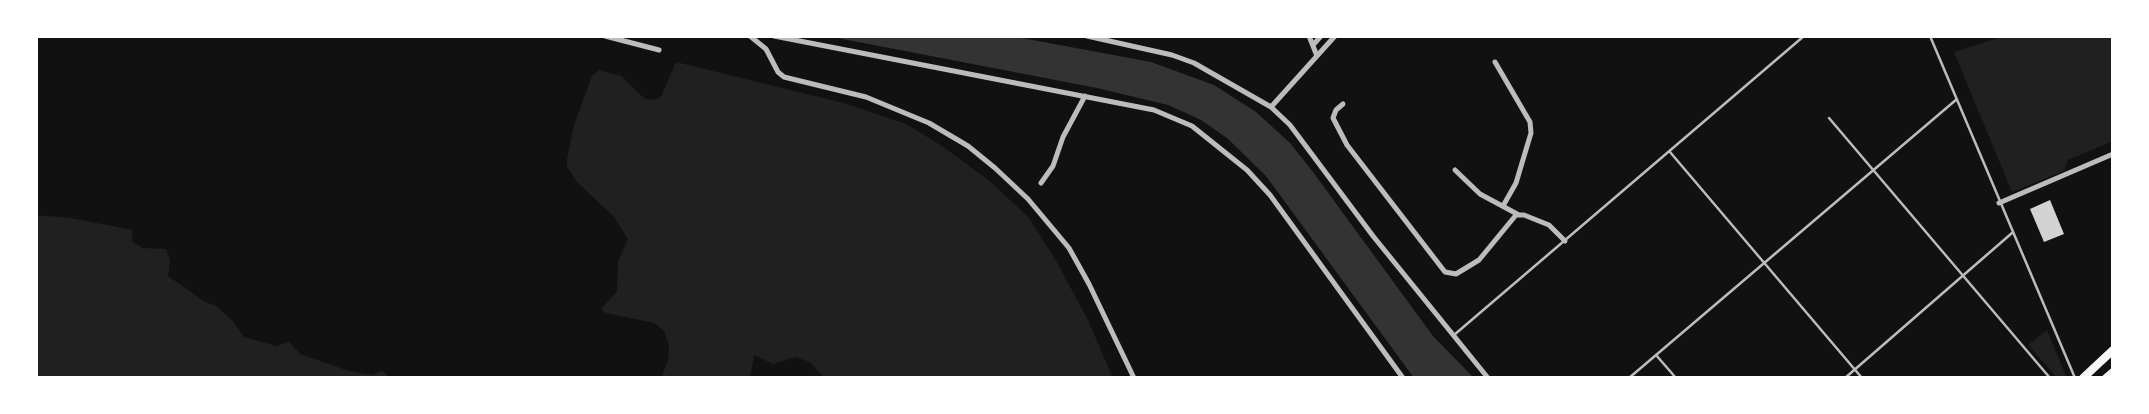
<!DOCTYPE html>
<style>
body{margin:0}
#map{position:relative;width:2149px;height:414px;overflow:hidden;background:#111;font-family:Ubuntu,sans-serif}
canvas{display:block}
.frame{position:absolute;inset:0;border:38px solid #fff;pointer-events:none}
</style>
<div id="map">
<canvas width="2149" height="414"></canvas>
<div class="frame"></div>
</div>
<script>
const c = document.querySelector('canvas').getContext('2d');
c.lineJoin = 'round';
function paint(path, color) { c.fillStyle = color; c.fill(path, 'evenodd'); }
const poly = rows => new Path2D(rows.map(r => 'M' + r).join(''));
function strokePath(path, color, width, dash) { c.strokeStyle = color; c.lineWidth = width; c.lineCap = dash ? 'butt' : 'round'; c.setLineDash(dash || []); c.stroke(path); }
const green = poly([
 [2004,36,2113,36,2113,141,2068,160,2064,171,2012,192,1954,52],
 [676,62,844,103,906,124,942,146,991,182,1029,218,1055,259,1088,320,1113,378,824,378,810,362,795,357,773,364,754,355,750,378,661,378,668,361,669,345,664,331,654,323,606,313,601,309,617,291,618,261,628,239,614,217,577,182,567,167,567,159,574,125,592,76,599,70,621,76,644,98,654,100,661,97],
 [36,215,71,218,132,230,132,242,143,248,166,249,170,260,168,276,205,302,215,305,232,320,244,337,276,346,289,342,300,354,349,371,372,375,382,371,391,378,36,378],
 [2047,330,2066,376,2066,378,2057,378,2028,345]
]);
const water = poly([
 [827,36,1011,36,1151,62,1214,85,1256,112,1290,143,1313,172,1433,336,1474,378,1414,378,1266,176,1227,138,1201,120,1168,105,1097,88]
]);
const building = poly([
 [2050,200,2064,234,2044,242,2030,209]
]);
const service = poly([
 [1930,36,2075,378],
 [1829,118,2050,378],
 [1670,152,1862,378],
 [1454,335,1804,36],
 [1656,355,1676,378],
 [1629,378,1957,99],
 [1845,378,2012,233]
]);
const minor = poly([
 [605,36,659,50],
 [750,36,766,49,778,72,784,77,866,97,929,123,968,146,995,168,1028,199,1069,248,1089,284,1134,378],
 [774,36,1154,110,1192,126,1247,170,1270,195,1403,378],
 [1087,36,1172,55,1194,63,1271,107,1290,125,1373,236,1488,378],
 [1309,36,1317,56],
 [1313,45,1321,36],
 [1495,62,1530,122,1531,133,1516,183,1503,206],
 [1343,104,1336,110,1333,118,1347,145,1445,272,1456,274,1479,260,1516,215,1524,215,1549,225,1565,241],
 [1271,107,1335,36],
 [1455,170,1480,194,1519,215],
 [1041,183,1053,166,1063,137,1085,96],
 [1999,203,2113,154]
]);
const primary = poly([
 [2083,378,2113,350],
 [2106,378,2113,372]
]);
paint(green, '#202020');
paint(water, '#333');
paint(building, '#d3d3d3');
strokePath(service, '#bcbcbc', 2.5);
strokePath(minor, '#bcbcbc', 5);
strokePath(primary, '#f5f5f5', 8);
</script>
